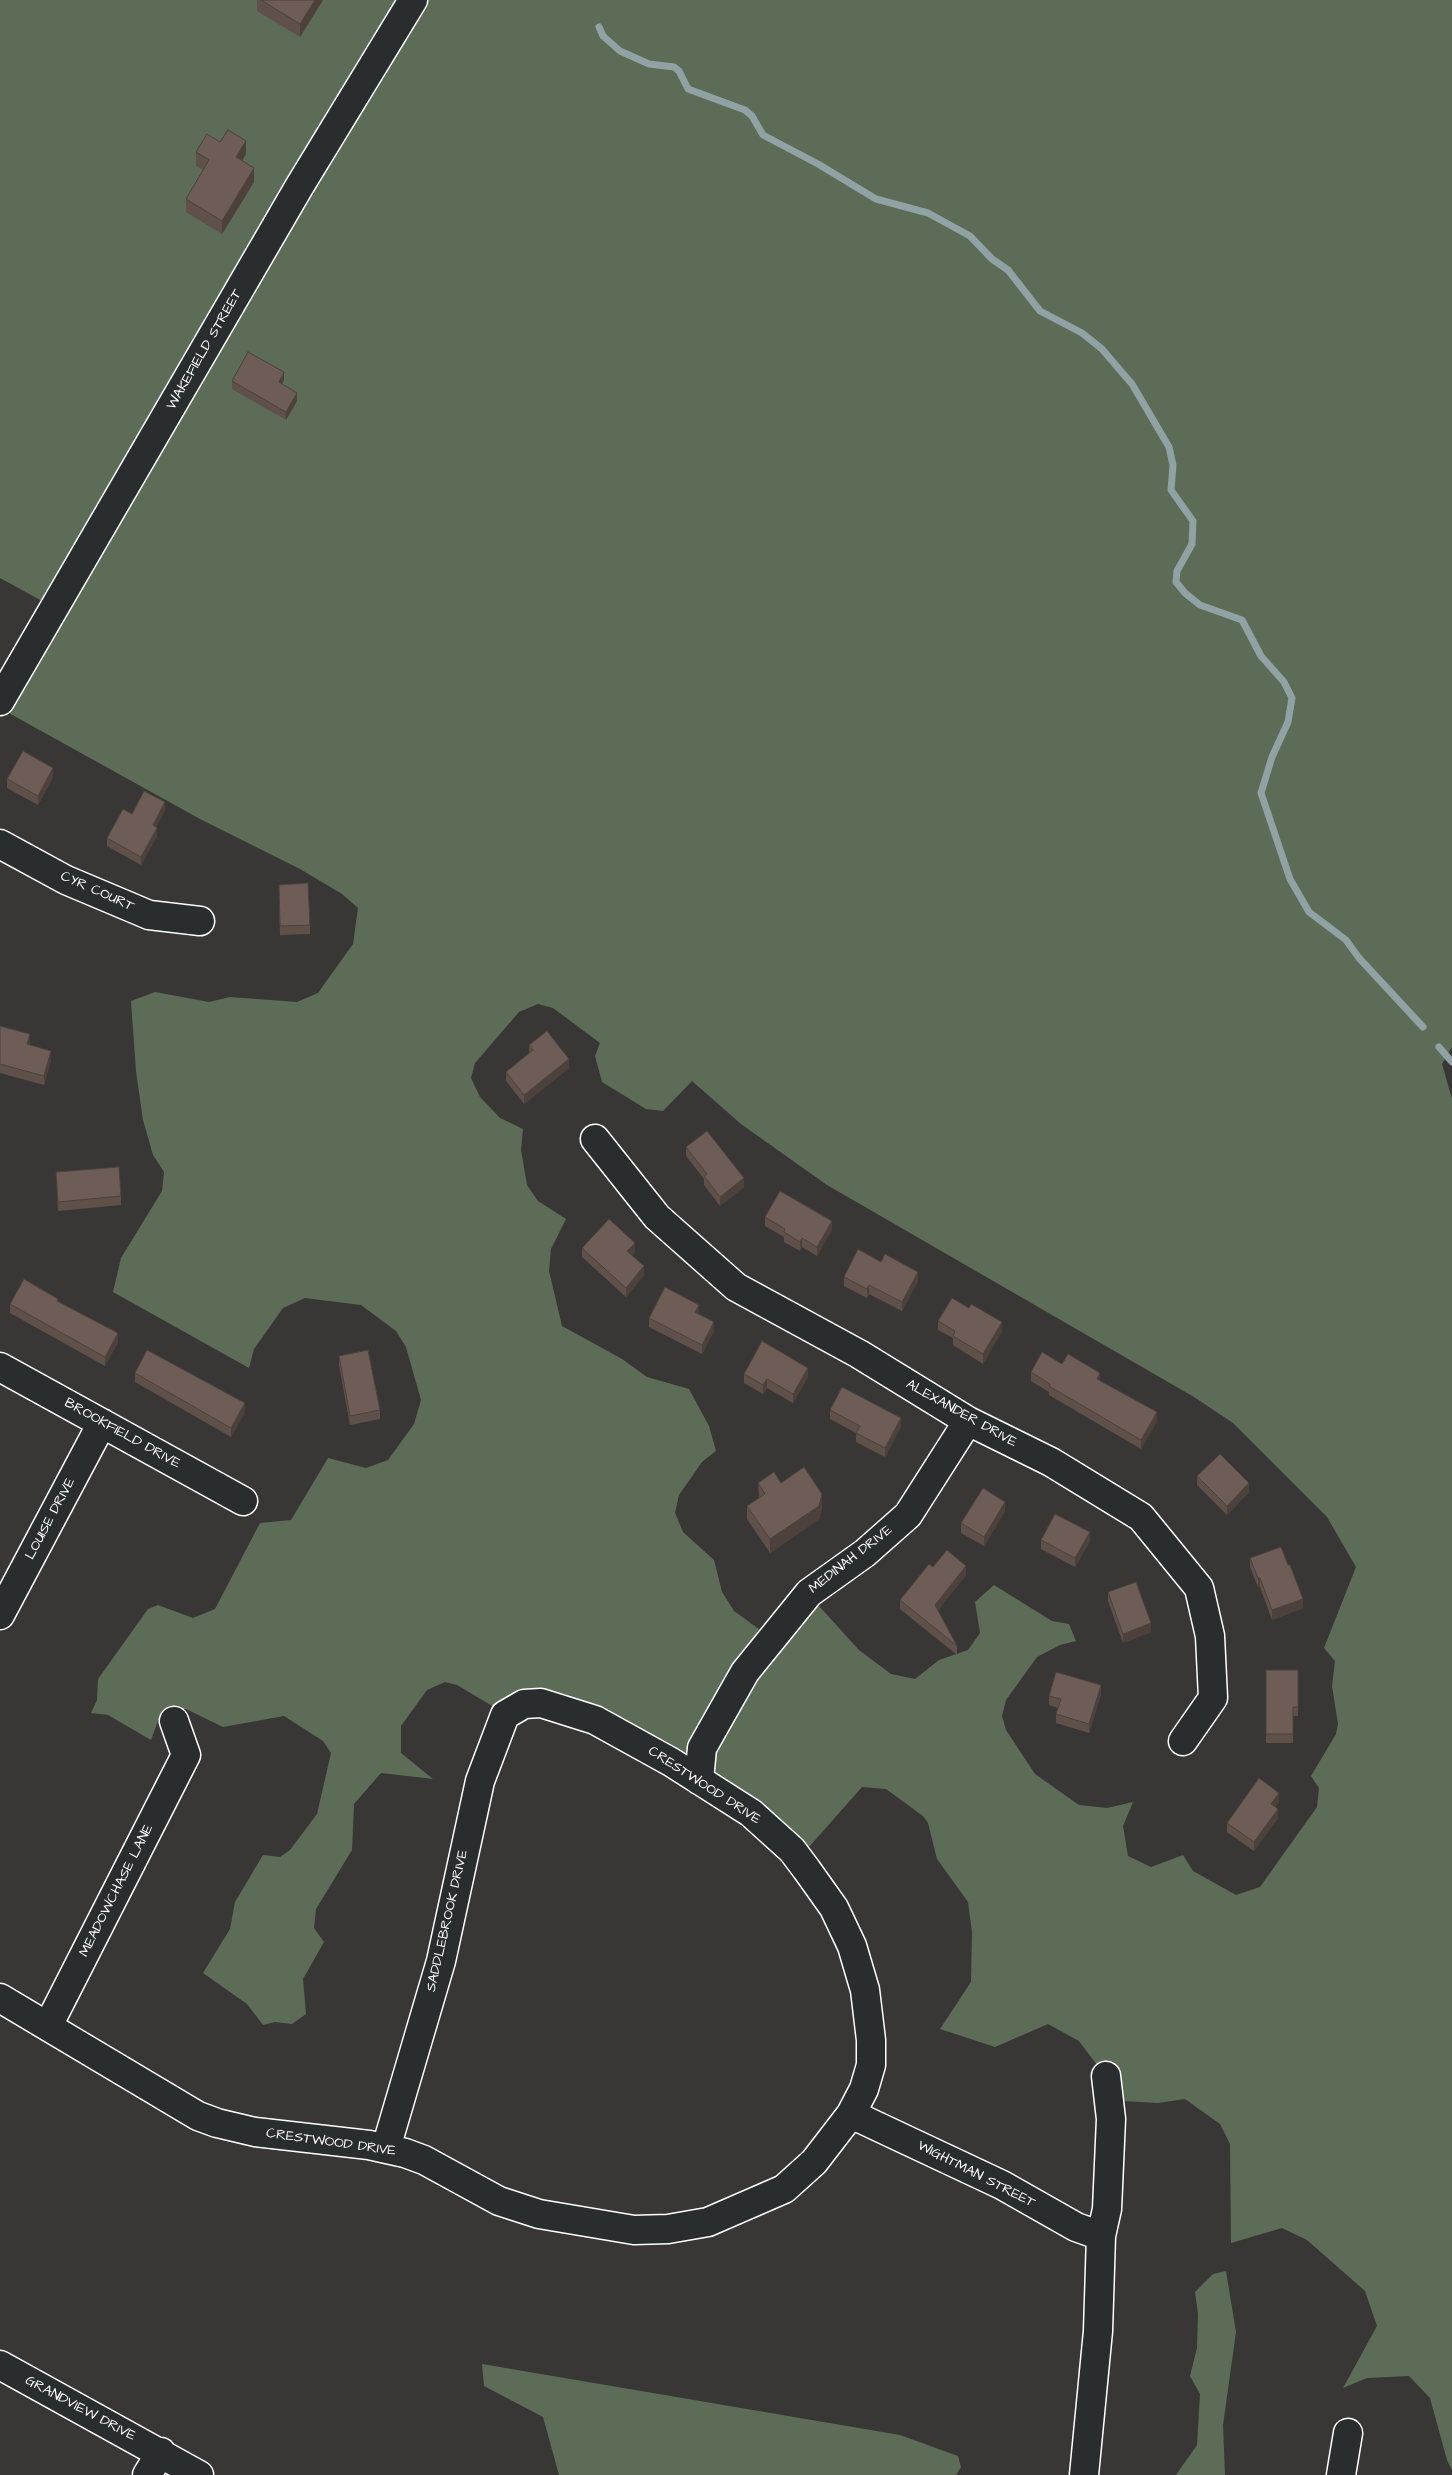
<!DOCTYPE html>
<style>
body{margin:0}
canvas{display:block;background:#383736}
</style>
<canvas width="1452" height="2475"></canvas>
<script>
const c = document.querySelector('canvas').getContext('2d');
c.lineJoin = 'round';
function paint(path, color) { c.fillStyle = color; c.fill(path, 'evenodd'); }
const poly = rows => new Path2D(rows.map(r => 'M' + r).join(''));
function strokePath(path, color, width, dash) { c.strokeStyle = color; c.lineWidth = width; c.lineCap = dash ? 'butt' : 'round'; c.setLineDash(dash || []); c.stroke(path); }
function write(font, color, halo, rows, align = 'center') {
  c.font = font + ' "Architects Daughter",sans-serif'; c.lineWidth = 5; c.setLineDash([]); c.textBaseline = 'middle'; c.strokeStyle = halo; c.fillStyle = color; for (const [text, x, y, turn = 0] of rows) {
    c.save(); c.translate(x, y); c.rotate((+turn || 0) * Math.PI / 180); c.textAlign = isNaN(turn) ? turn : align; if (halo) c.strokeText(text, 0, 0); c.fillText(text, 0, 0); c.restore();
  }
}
const green = poly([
 [0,0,1452,0,1452,1047,1442,1064,1452,1099,1452,2470,1447,2460,1430,2398,1409,2376,1367,2378,1343,2388,1377,2326,1365,2291,1307,2240,1282,2228,1231,2243,1230,2144,1220,2124,1185,2099,1158,2103,1124,2101,1079,2041,1048,2024,995,2047,940,2029,971,1982,972,1932,968,1902,937,1859,928,1823,923,1816,886,1789,862,1787,801,1856,583,1713,504,1713,457,1685,445,1682,427,1690,401,1726,401,1753,433,1779,381,1773,354,1804,352,1850,316,1909,314,1928,324,1942,303,1979,306,2014,292,2024,275,2022,263,2025,247,2004,203,1973,230,1929,235,1902,263,1855,280,1857,290,1850,317,1814,331,1753,323,1741,284,1716,223,1727,186,1709,169,1710,158,1721,151,1740,108,1715,91,1713,97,1700,98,1679,148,1609,158,1605,193,1618,215,1609,260,1523,291,1520,328,1458,366,1468,388,1460,414,1424,421,1400,406,1347,396,1331,361,1305,305,1298,283,1308,254,1349,249,1368,113,1292,121,1258,162,1191,164,1172,153,1155,143,1120,136,1071,131,1001,155,992,209,1002,230,997,297,1002,318,993,353,944,358,908,342,894,300,869,200,819,7,712,66,614,0,578],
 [538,1004,553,1008,600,1043,595,1056,602,1082,646,1109,663,1111,692,1081,741,1124,827,1185,1194,1397,1233,1423,1327,1517,1356,1567,1324,1648,1335,1661,1332,1686,1338,1724,1336,1734,1311,1776,1319,1788,1317,1807,1260,1887,1236,1895,1193,1871,1183,1855,1151,1867,1128,1856,1123,1826,1133,1802,1107,1808,1079,1805,1035,1774,1006,1730,1002,1716,1006,1700,1037,1657,1060,1645,1076,1641,1069,1624,1052,1621,994,1585,975,1602,980,1633,968,1650,939,1660,915,1679,891,1674,859,1650,819,1606,809,1610,774,1640,734,1611,722,1592,714,1560,683,1532,675,1513,679,1495,702,1462,716,1451,709,1426,689,1389,647,1377,622,1359,562,1326,549,1271,551,1249,566,1219,538,1201,527,1185,521,1150,523,1129,500,1118,480,1097,471,1078,475,1063,519,1012],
 [1226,2271,1236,2332,1223,2425,1225,2475,1176,2475,1197,2445,1200,2394,1190,2376,1197,2348,1198,2314,1195,2292,1213,2274],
 [482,2364,900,2435,958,2456,961,2467,956,2475,559,2475,543,2417,484,2386]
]);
const stream = poly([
 [599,27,603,36,620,51,649,64,674,67,679,71,688,89,745,110,752,116,763,135,818,164,876,199,928,213,970,236,992,259,1008,270,1040,311,1082,333,1102,349,1119,369,1132,384,1169,447,1173,465,1171,490,1193,521,1192,544,1177,571,1176,582,1185,593,1200,605,1242,620,1261,656,1284,682,1292,698,1288,722,1272,757,1261,793,1290,879,1309,912,1346,940,1359,958,1423,1027],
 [1439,1047,1452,1062]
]);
const minor = poly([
 [0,701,299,187,413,0],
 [0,844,66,880,149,915,200,921],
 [595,1139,657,1217,736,1287,859,1354,968,1421,1051,1462,1141,1517,1199,1588,1210,1636,1213,1698,1183,1741],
 [0,1367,243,1501],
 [0,1615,102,1423],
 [699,1780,702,1748,745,1672,809,1593,865,1553,908,1515,968,1421],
 [0,1998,198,2116,217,2123,255,2132,369,2145,405,2153,424,2160,499,2201,539,2214,634,2230,668,2229,708,2222,784,2189,814,2162,851,2114,864,2089,871,2065,871,2040,865,1990,852,1946,834,1908,807,1870,792,1850,751,1813,671,1762,595,1720,541,1703,524,1704,505,1715,480,1781,441,1961,386,2148],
 [48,2026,186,1755,174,1721],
 [851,2114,1002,2185,1076,2227,1101,2236],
 [0,2365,199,2475],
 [147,2475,161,2452],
 [1084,2475,1098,2331,1101,2236,1107,2209,1111,2119,1106,2076],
 [1341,2475,1348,2433]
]);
const wall = poly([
 [257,0,323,0,300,37,257,11],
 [220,142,246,154,242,161,254,182,222,234,186,212,186,199,203,170,196,166,196,152],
 [284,380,282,384,297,401,286,420,232,389,232,381],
 [53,777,38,805,7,788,7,779],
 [165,810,156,827,157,836,141,865,107,846,107,838,132,814],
 [279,894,310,925,310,934,280,935],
 [0,1026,30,1043,29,1045,51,1060,44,1085,0,1073],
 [529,1045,569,1068,524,1104,506,1081,506,1072,529,1053],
 [686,1147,744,1187,720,1206,704,1185,704,1179,686,1156],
 [56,1172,121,1196,121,1205,58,1211],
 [765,1217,832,1230,817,1256,802,1247,800,1251,784,1242,784,1237,765,1226],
 [582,1248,635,1252,632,1255,644,1275,626,1297,582,1257],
 [844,1277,918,1281,902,1311,869,1294,867,1298,844,1286],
 [58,1301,118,1342,105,1366,10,1313,10,1304],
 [699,1314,714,1331,702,1354,649,1327,649,1318],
 [938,1321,1002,1331,983,1364,953,1345,953,1338,938,1330],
 [339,1356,380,1410,380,1419,350,1425,339,1365],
 [1062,1364,1100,1381,1157,1421,1141,1449,1049,1395,1049,1392,1031,1381,1031,1372],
 [135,1373,245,1412,231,1437,135,1382],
 [744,1374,808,1377,793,1403,767,1388,763,1394,744,1383],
 [830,1410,901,1427,885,1457,856,1442,856,1433,830,1419],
 [1197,1476,1249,1492,1227,1515,1197,1485],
 [758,1483,781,1483,822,1508,819,1519,770,1553,747,1519,747,1506,759,1498],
 [1005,1511,984,1546,961,1533,961,1523],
 [1041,1540,1090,1541,1075,1567,1041,1549],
 [1250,1558,1303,1608,1272,1620,1260,1587,1258,1587,1250,1567],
 [933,1567,966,1575,938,1610,957,1646,957,1655,900,1609,900,1600],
 [1108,1592,1151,1632,1123,1643,1108,1601],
 [1266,1670,1298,1670,1298,1716,1293,1716,1293,1743,1266,1743],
 [1101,1694,1089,1733,1056,1723,1056,1714,1058,1708,1049,1705,1049,1696],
 [1279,1802,1275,1807,1278,1818,1254,1851,1227,1832,1227,1823]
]);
const shadedWall = poly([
 [315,0,323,0,300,37,300,24],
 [246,141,246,154,236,171,236,157],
 [254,168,254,182,222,234,222,221],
 [284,372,284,380,279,390,279,382],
 [297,393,297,401,286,420,286,412],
 [53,768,53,777,38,805,38,796],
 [165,802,165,810,153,834,153,825],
 [157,828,157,836,141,865,141,857],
 [30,1034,30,1043,27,1053,27,1044],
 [51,1051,51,1060,44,1085,44,1076],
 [569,1059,569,1068,524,1104,524,1095],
 [744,1178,744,1187,720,1206,720,1197],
 [832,1221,832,1230,817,1256,817,1247],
 [802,1238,802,1247,800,1251,800,1242],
 [635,1243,635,1252,627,1260,627,1251],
 [644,1266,644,1275,626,1297,626,1288],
 [918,1272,918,1281,902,1311,902,1302],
 [869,1285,869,1294,867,1298,867,1289],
 [699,1305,699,1314,695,1312],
 [714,1322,714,1331,702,1354,702,1345],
 [1002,1322,1002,1331,983,1364,983,1354],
 [118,1333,118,1342,105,1366,105,1357],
 [808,1368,808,1377,793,1403,793,1394],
 [1100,1373,1100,1382,1097,1379],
 [767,1379,767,1388,763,1394,763,1385],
 [245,1403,245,1412,231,1437,231,1428],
 [1157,1412,1157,1421,1141,1449,1141,1440],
 [901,1418,901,1427,885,1457,885,1448],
 [1249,1483,1249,1492,1227,1515,1227,1506],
 [822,1494,822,1508,819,1519,770,1553,770,1539],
 [1005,1502,1005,1511,984,1546,984,1537],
 [1090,1532,1090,1541,1075,1567,1075,1558],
 [966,1566,966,1575,935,1614,935,1605],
 [1258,1578,1260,1578,1260,1587,1258,1587],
 [1303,1599,1303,1608,1272,1620,1272,1610],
 [1151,1623,1151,1632,1123,1643,1123,1634],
 [1101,1685,1101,1694,1089,1733,1089,1724],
 [1279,1793,1279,1802,1271,1813,1271,1804],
 [1278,1809,1278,1818,1254,1851,1254,1842]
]);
const building = poly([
 [261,0,315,0,300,24,261,0],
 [228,130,246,141,236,157,254,168,222,221,186,199,209,160,196,152,207,134,220,142,228,130],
 [248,352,284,372,279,382,297,393,286,412,232,381,248,352],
 [23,751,53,768,38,796,7,779,23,751],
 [144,791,165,802,153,825,157,828,141,857,107,838,123,809,132,814,144,791],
 [308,883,310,925,280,926,279,885,308,883],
 [0,1026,30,1034,27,1044,51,1051,44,1076,0,1064,0,1026],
 [547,1031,569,1059,524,1095,506,1072,533,1050,529,1045,547,1031],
 [707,1131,744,1178,720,1197,704,1176,707,1174,686,1147,707,1131],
 [119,1167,121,1196,58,1202,56,1172,119,1167],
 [780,1191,832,1221,817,1247,802,1238,800,1242,784,1232,785,1229,765,1217,780,1191],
 [609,1219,635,1243,627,1251,644,1266,626,1288,582,1248,609,1219],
 [858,1249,881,1262,885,1254,918,1272,902,1302,869,1285,867,1289,844,1277,858,1249],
 [24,1279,58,1299,57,1301,118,1333,105,1357,10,1304,24,1279],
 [665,1287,699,1305,695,1312,714,1322,702,1345,649,1318,665,1287],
 [952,1298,969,1308,971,1304,1002,1322,983,1354,953,1336,955,1331,938,1321,952,1298],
 [762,1341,808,1368,793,1394,767,1379,763,1385,744,1374,762,1341],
 [147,1350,245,1403,231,1428,135,1373,147,1350],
 [368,1350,380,1410,350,1416,339,1356,368,1350],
 [1042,1352,1062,1364,1068,1354,1100,1373,1097,1379,1157,1412,1141,1440,1049,1386,1050,1384,1031,1372,1042,1352],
 [842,1387,901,1418,885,1448,856,1433,860,1426,830,1410,842,1387],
 [1220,1454,1249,1483,1227,1506,1197,1476,1220,1454],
 [804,1467,822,1494,819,1506,770,1539,747,1506,765,1494,758,1483,774,1472,781,1483,804,1467],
 [983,1488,1005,1502,984,1537,961,1523,983,1488],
 [1055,1514,1090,1532,1075,1558,1041,1540,1055,1514],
 [1281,1547,1288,1565,1290,1565,1303,1599,1272,1610,1260,1578,1258,1578,1250,1558,1281,1547],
 [947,1550,966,1566,935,1605,957,1646,900,1600,929,1564,933,1567,947,1550],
 [1136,1582,1151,1623,1123,1634,1108,1592,1136,1582],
 [1266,1670,1298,1670,1298,1707,1293,1707,1293,1734,1266,1734,1266,1670],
 [1056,1672,1101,1685,1089,1724,1056,1714,1061,1699,1049,1696,1056,1672],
 [1259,1778,1279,1793,1271,1804,1278,1809,1254,1842,1227,1823,1259,1778]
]);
const streetNames = [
 ["WAKEFIELD STREET",205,350,-60],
 ["CYR COURT",97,892,24],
 ["ALEXANDER DRIVE",961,1414,29],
 ["BROOKFIELD DRIVE",122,1434,29],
 ["LOUISE DRIVE",51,1519,-62],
 ["MEDINAH DRIVE",851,1560,-38],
 ["CRESTWOOD DRIVE",704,1786,33],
 ["MEADOWCHASE LANE",117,1891,-63],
 ["SADDLEBROOK DRIVE",448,1921,-77],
 ["CRESTWOOD DRIVE",331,2143,8],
 ["WIGHTMAN STREET",976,2175,27],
 ["GRANDVIEW DRIVE",80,2409,28]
];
paint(green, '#5c6c56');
strokePath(stream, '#90a2a4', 7);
strokePath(minor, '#fff', 31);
strokePath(minor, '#2a2d2e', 28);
paint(wall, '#5f504a');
paint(shadedWall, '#4d413c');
paint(building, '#6e5d56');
strokePath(building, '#4d413c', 1);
write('14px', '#fff', '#2a2d2e', streetNames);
</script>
